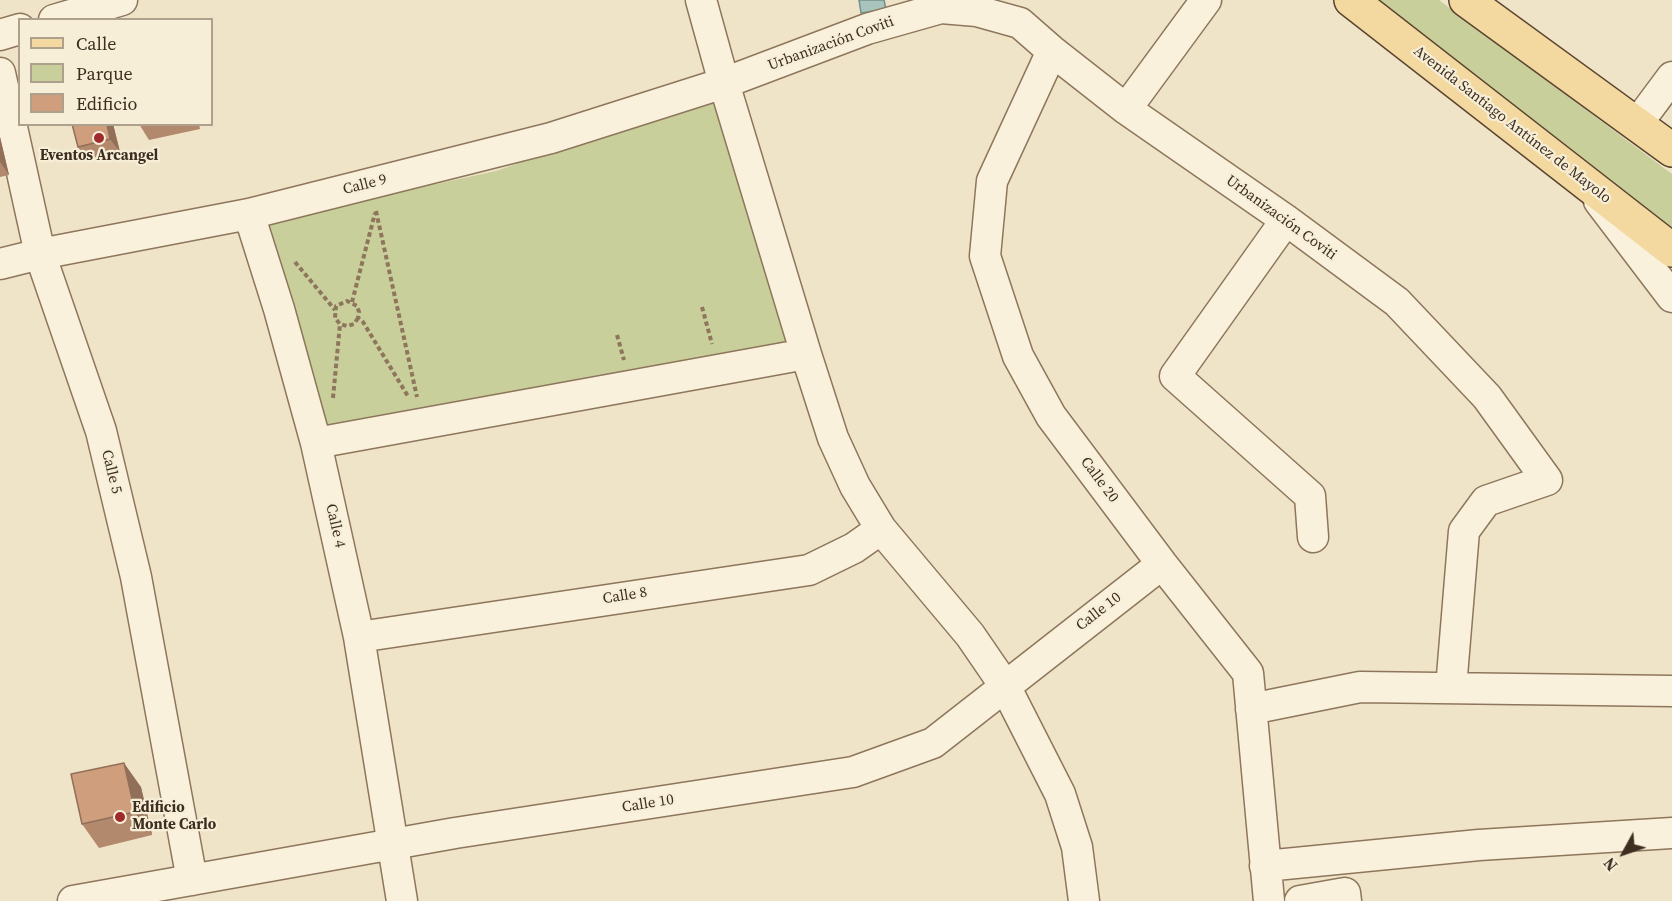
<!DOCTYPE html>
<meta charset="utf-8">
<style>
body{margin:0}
#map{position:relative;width:1672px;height:901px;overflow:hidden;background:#f0e4c8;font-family:"Source Serif 4",serif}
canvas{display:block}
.legend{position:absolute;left:18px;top:18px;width:195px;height:108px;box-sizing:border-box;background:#f7eed8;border:2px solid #ada18e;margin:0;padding:8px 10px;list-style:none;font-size:18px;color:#3d2e20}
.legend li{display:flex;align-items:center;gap:12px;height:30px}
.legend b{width:30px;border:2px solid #ada18e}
.north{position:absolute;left:1594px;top:823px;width:60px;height:60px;-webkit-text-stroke:4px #f7eed8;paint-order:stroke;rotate:230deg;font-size:16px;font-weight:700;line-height:24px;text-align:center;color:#3d2e20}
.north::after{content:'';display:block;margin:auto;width:21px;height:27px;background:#3d2e20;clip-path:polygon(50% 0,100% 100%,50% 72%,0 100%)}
</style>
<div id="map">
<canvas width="1672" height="901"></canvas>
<ul class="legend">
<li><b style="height:8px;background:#f3d9a0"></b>Calle</li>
<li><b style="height:16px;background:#c9cf9b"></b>Parque</li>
<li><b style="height:16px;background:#cf9f7d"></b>Edificio</li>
</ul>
<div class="north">N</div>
</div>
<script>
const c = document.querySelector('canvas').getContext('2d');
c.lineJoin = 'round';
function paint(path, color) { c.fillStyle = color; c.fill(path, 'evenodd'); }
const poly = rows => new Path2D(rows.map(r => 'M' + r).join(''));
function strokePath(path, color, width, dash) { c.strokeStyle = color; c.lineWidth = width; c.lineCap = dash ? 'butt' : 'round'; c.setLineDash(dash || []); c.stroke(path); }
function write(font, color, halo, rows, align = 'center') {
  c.font = font + ' "Source Serif 4",serif'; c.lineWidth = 4.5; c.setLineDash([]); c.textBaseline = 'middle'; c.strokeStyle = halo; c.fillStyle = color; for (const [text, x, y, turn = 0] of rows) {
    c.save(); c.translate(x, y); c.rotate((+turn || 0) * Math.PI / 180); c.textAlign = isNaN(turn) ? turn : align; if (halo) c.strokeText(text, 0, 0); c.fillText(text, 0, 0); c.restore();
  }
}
const green = poly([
 [1373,0,1439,0,1672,174,1672,228],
 [717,97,792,353,322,431,260,222,496,171,627,125]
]);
const water = poly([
 [859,0,884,0,886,9,861,13,859,0]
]);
const path = poly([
 [376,211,417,397],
 [295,262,335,310],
 [352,302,375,213],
 [702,307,712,344],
 [358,318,354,324,347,326,340,324,335,318,336,306,347,301,357,306,359,312,358,318,363,322,409,398],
 [617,335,624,360],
 [333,398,340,324]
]);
const minor = poly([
 [701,0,724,83,806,354,833,438,855,486,881,529,970,635,1005,686,1060,794,1077,847,1084,901],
 [54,20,122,0],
 [0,35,20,29],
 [1052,51,992,181,985,256,1018,356,1051,416,1162,564,1248,673,1269,901],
 [0,73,40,254,101,431,136,577,192,880],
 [1126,109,1206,0],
 [1637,124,1672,77],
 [1599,201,1672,297],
 [249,214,279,309,316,443,359,637,402,901],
 [1286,220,1175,376,1310,496,1313,537],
 [0,264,40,254,249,214,551,138,724,83,867,29,941,8,977,11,1020,23,1052,51,1126,109,1286,220,1397,302,1487,397,1547,480,1486,501,1464,531,1451,688],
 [316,443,806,354],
 [359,637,809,570,854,548,881,529],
 [1251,709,1360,687,1672,691],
 [1265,866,1479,845,1672,833],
 [73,901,455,833,853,772,933,743,1162,564],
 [1300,901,1345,893,1346,901]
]);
const major = poly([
 [1351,0,1672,250],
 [1466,0,1672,150]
]);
const wall = poly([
 [72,124,113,124,120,152,87,160,78,147],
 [139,124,199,124,200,129,149,140],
 [0,137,9,175,0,177],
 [141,787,152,835,99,848,82,824]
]);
const shadedWall = poly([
 [107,124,113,124,120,152,110,139],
 [0,137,9,175,0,162],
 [124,763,141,787,152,835,135,812]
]);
const building = poly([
 [72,124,107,124,110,139,78,147,72,124],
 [124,763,135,812,82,824,71,774,124,763]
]);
const markers = [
 [99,138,6,"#9e2a2b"],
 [120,817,6,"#9e2a2b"]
];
const streetNames = [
 ["Urbanización Coviti",831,44,-20],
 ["Avenida Santiago Antúnez de Mayolo",1512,125,38],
 ["Calle 9",365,185,-14],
 ["Urbanización Coviti",1281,218,36],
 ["Calle 5",111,472,76],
 ["Calle 20",1099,480,53],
 ["Calle 4",335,526,77],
 ["Calle 8",625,596,-9],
 ["Calle 10",1099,612,-38],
 ["Calle 10",648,804,-9]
];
const poiNames = [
 ["Eventos Arcangel",99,156],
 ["Edificio",132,808,"left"],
 ["Monte Carlo",132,825,"left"]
];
paint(green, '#c9cf9b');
paint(water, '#a9c4bc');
strokePath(water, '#6f938a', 1.5);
strokePath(minor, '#8d765c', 33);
strokePath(major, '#5b4430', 36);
strokePath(path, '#8d765c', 4, [4.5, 3]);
strokePath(minor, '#faf1dc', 30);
strokePath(major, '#f3d9a0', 33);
paint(wall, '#b2896c');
paint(shadedWall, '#916f58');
paint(building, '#cf9f7d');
strokePath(building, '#916f58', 1.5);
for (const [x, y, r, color] of markers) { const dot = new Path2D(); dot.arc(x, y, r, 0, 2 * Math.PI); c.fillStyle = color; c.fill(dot); strokePath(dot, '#f7eed8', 2); }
write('15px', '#3d2e20', '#f7eed8', streetNames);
write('bold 15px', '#3d2e20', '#f7eed8', poiNames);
</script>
